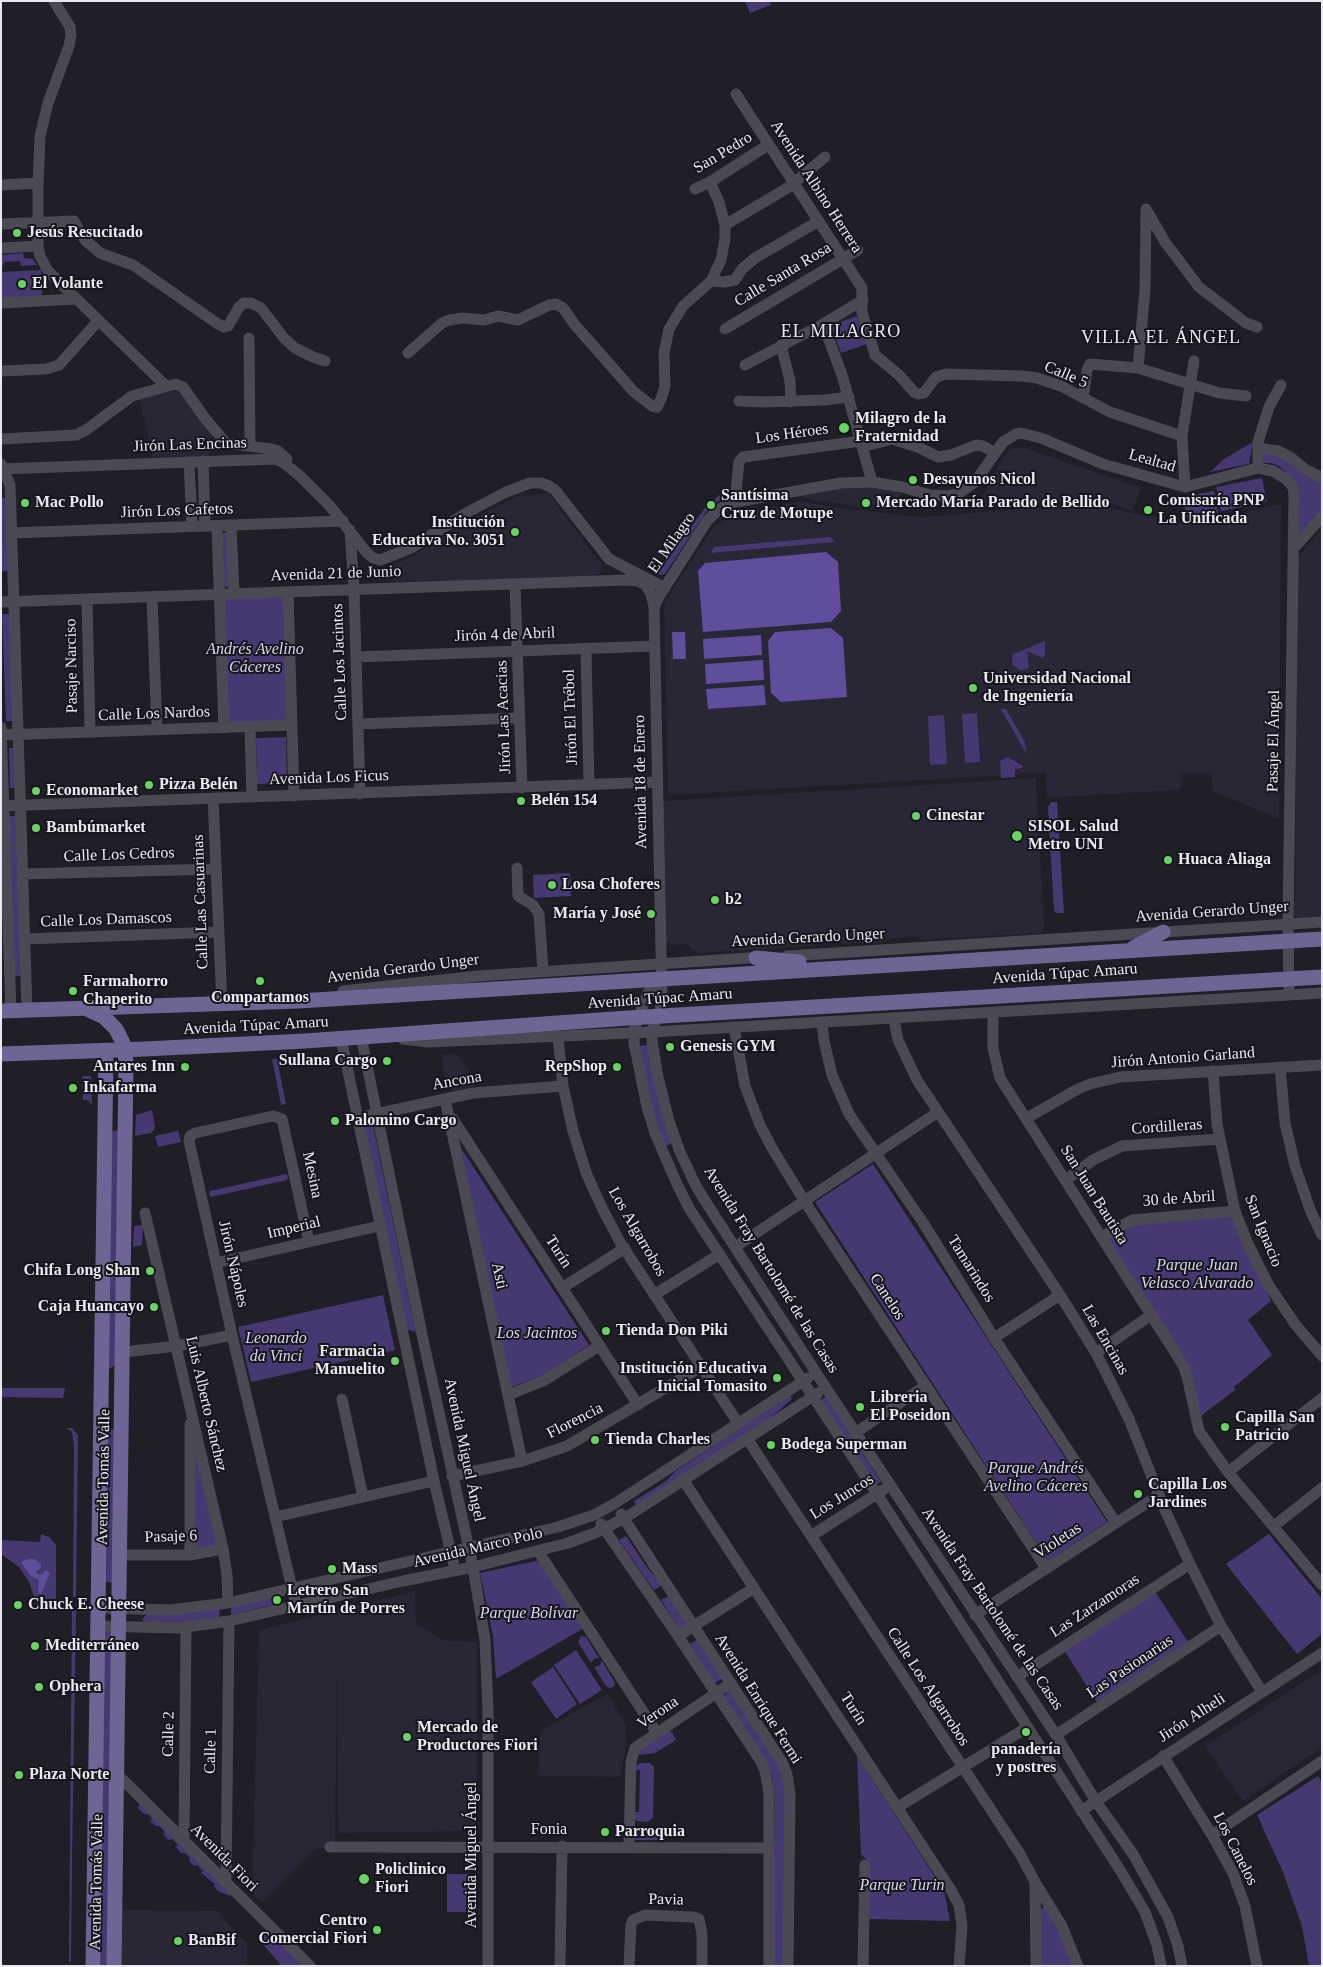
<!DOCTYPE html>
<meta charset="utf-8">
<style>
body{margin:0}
#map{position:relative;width:1323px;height:1967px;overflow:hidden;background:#201e27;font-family:"Times New Roman",serif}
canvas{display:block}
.frame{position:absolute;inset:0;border:2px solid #eae9ef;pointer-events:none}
</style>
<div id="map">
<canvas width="1323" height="1967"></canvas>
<div class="frame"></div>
</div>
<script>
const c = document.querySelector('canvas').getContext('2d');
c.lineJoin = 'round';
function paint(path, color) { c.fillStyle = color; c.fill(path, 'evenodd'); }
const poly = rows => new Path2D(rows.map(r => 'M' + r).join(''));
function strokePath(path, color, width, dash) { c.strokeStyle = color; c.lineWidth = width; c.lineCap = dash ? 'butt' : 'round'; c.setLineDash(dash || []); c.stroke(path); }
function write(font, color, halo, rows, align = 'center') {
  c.font = font + ' "Times New Roman",serif'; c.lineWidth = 4; c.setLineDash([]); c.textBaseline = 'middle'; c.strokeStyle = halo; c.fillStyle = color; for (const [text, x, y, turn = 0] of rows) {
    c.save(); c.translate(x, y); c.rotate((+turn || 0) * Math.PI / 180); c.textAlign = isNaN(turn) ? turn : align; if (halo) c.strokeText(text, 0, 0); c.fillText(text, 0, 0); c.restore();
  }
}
const built = poly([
 [181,390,215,435,210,439,210,456,153,457,139,398],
 [1023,447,1141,488,1132,511,1094,498,975,510,1005,454,1014,448],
 [862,485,901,491,897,511,864,508,803,498,802,493],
 [548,493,604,568,595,577,393,582,392,564,407,559,472,519,516,497],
 [802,501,838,508,921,517,1092,503,1135,514,1194,524,1281,504,1279,819,1213,791,1211,773,1182,774,1181,787,1176,790,1047,798,1045,773,668,795,664,603,714,526,733,514],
 [1322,527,1322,917,1299,919,1294,915,1293,907,1295,900,1297,559],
 [1036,778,1044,926,1042,933,921,940,918,937,890,938,886,942,843,944,838,941,818,941,814,946,699,953,692,950,688,944,673,945,666,941,662,801],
 [456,1053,468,1069,475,1087,452,1091,449,1077,445,1077,441,1055],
 [415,1591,416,1624,443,1640,477,1642,477,1831,338,1833,337,1669,335,1847,316,1849,262,1903,252,1893,259,1630],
 [1322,1670,1322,1748,1243,1801,1205,1746],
 [608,1694,626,1725,626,1745,620,1777,538,1776,541,1730],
 [122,1910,217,1911,247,1944,247,1966,122,1966]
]);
const green = poly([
 [745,1,770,1,771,5,750,13],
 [23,253,24,258,33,259,37,265,21,266,20,261,4,262,3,267,1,267,1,255],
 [41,270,42,296,1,298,1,272],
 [857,316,867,344,841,353,831,325],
 [1253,442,1249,464,1210,472,1224,459],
 [1262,452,1276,455,1322,481,1322,512,1302,535,1299,535,1299,488,1293,479,1279,466,1271,463,1262,463],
 [1262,478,1267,502,1221,511,1216,487],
 [1214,491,1218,513,1187,519,1183,497],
 [729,492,730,495,721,499,706,512,665,574,661,575,652,572,653,568,659,568,664,564,707,505,721,494],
 [1,498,6,498,9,571,1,571],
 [225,532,228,534,230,586,227,587,223,586,222,534],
 [830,537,835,542,711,553,714,547],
 [283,596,287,721,228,723,224,598],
 [2,614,9,614,13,721,6,721],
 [1045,641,1045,655,1043,658,1029,652,1027,652,1029,668,1021,671,1013,665,1012,659,1013,654],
 [1001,709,1006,709,1025,742,1026,753],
 [977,713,980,762,965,763,962,714],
 [944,715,947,764,930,765,928,716],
 [286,737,287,783,257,784,256,738],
 [9,748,13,748,15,788,10,788],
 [1008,757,1023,766,1022,768,1015,769,1015,777,1001,778,1000,761],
 [1051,802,1057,802,1064,913,1057,913,1054,911,1048,807],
 [9,816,16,816,21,976,15,976],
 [570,873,571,896,534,898,533,875],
 [647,1045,672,1142,669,1145,665,1145,650,1103,640,1046],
 [272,1059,277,1059,286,1104,281,1105],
 [82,1076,91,1076,92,1105,88,1100,83,1100],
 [152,1110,155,1126,154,1130,151,1133,135,1136,136,1115],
 [367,1120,372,1121,416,1332,405,1329,362,1124],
 [119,1130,118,1363,108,1370,111,1135,113,1131],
 [178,1131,181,1142,158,1147,155,1136],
 [461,1148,589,1345,543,1375,509,1388],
 [873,1164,1107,1522,1048,1561,815,1202],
 [286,1174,288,1177,287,1180,211,1197,209,1194,210,1191],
 [1229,1214,1233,1217,1271,1301,1248,1320,1272,1355,1234,1387,1235,1390,1201,1416,1197,1397,1108,1238,1134,1222],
 [143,1225,142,1245,133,1247,134,1226],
 [383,1295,395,1350,251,1382,238,1327],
 [1,1388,65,1388,63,1398,1,1397],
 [790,1395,792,1399,753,1433,636,1506,634,1501,666,1481,676,1471],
 [826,1397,881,1482,877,1484,821,1400],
 [193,1427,218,1546,194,1551],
 [66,1428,72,1428,78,1435,76,1597,73,1597,74,1447,72,1432],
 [108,1429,118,1430,115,1583,106,1582],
 [41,1534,49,1537,56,1545,56,1603,38,1610,29,1582,19,1567,1,1554,1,1540,40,1542],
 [1269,1534,1322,1599,1322,1634,1297,1654,1226,1564],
 [626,1536,646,1566,662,1585,654,1590,619,1540],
 [540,1560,584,1628,496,1679,493,1636,480,1573],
 [1154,1590,1188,1642,1097,1702,1064,1650],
 [282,1596,281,1603,231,1615,231,1606],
 [669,1596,688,1626,681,1631,661,1600],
 [220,1608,219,1617,178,1623,144,1622,142,1619,146,1615],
 [76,1610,72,1860,71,1962,69,1962,72,1611],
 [104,1631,114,1631,109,1966,101,1966],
 [581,1636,586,1637,599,1658,594,1659,591,1663,578,1642],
 [698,1639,723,1678,715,1683,690,1644],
 [576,1650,602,1690,580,1704,554,1665],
 [602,1661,614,1681,615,1684,613,1687,609,1688,606,1686,594,1667,599,1666],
 [553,1667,577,1704,556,1719,531,1682],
 [731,1689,782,1770,786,1789,784,1966,772,1966,775,1798,772,1775,723,1697],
 [668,1731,672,1732,676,1740,655,1753,638,1755,637,1753],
 [857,1756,944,1891,950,1921,869,1919,870,1863,861,1854],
 [641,1763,650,1763,654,1767,654,1772,653,1818,647,1822,637,1821,634,1818,633,1812,639,1812,640,1770,634,1770,637,1765],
 [1318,1776,1322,1782,1322,1966,1309,1966,1302,1926,1283,1872,1257,1815],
 [140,1803,231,1894,230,1896,218,1891,214,1886,215,1884,201,1873,203,1871,197,1865,194,1866,189,1861,190,1858,185,1853,181,1853,176,1847,178,1845,172,1839,168,1840,163,1834,165,1832,159,1826,156,1826,150,1821,152,1819,148,1814,144,1814,138,1808],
 [638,1831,658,1831,659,1833,658,1840,636,1840,634,1839,635,1832],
 [447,1874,468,1874,468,1912,447,1912],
 [1047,1906,1074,1966,1040,1966,1039,1909],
 [267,1930,303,1966,282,1966,258,1939]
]);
const water = poly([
 [826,552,838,562,841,611,831,622,703,632,698,571,705,563],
 [831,628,843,638,847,697,781,702,771,693,768,641,775,632],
 [672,632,685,632,686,659,673,659],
 [761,635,762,655,704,659,703,639],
 [763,660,764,680,706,684,705,664],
 [764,685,766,705,708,709,706,689],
 [29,1559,34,1559,41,1564,41,1568,36,1571,37,1574,42,1575,45,1570,50,1573,41,1594,38,1592,39,1580,31,1576,22,1564,22,1561]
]);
const minor = poly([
 [54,1,70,27,71,35,69,46,48,103,40,136,38,186,38,246,40,256,48,271,166,386],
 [736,94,862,288,862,312,875,355,899,375,914,392,918,394,924,393,936,377,946,374,1022,376,1037,378,1061,386,1110,412,1182,436],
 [1,185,38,183],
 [695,189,710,182,768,145],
 [1146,209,1165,242,1199,287,1246,323,1257,327],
 [1,224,74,221,85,240,100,253,133,265,218,324,224,327,228,326,239,307,244,303,251,303,261,308,284,338,295,348,313,357,325,361],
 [725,225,789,187,825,157],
 [1,248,38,246],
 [711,281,724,282,735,280,742,269,755,258,819,221],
 [1,303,76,299],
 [823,324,842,375,872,482],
 [725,329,858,250],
 [249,338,250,446],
 [781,345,790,381,791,402],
 [408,353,442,323,449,320,463,318,484,320,498,316,518,320,549,305,556,304,563,308,575,325,634,392,652,406,657,407,661,399,665,386,664,353,669,329,683,306,711,281,721,260,725,238,725,225,719,202,710,182],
 [745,365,823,324,863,300],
 [1138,368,1145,289,1146,211],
 [1,371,46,369,59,365,98,321],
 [1083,398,1087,370,1090,364,1138,368,1219,393,1246,396],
 [739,401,763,402,825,400,849,397],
 [1,439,76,435,86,430,132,396,176,384,183,387,204,417,226,443,271,449,278,451,287,459],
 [862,447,892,439,920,448,938,457,951,455,976,445,983,446,995,453],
 [1258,448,1278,451,1290,457,1305,469,1322,478],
 [203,461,205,526],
 [189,462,192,526],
 [1,464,10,485,27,1010],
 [1258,468,1258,442,1269,407,1281,385],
 [1,469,276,459,284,463,300,476,329,505,367,553,373,558,380,560,411,548,468,512,506,492,530,483,541,483,549,486,555,490,609,559,665,588],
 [1185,487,1182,436,1194,361],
 [735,501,739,462,743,457,861,441],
 [231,525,234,594],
 [217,526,224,728],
 [350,530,354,590,360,794],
 [11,533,343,521],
 [1293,549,1322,517],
 [515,585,522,788],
 [288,592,294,796],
 [152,597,157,730],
 [87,599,90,732],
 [1,602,626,580,638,581,646,585,651,594,654,607],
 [586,649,589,785],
 [356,657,655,646],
 [358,724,520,718],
 [1,727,11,1010],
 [250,727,252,797],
 [2,735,292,725],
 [213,798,222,1004],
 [1,806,657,782],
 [517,868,518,896,533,905,539,914,543,971],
 [22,874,216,869],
 [25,939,219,932],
 [787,956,1322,922],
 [661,978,649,991,644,1002,635,1028,634,1043,647,1107,655,1133,677,1184,689,1208,877,1494,1120,1870,1145,1912,1157,1945,1161,1966],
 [343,991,478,976,763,957],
 [993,1013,993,1048,1000,1078,1183,1365,1188,1380,1199,1431,1228,1472,1322,1585],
 [894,1019,898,1040,917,1080,1060,1295,1096,1353,1129,1419,1165,1510,1190,1564,1221,1626,1262,1692],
 [822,1022,824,1041,832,1075,849,1114,924,1224,994,1338,1116,1523],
 [734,1027,745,1086,760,1125,772,1148,805,1202,1046,1568],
 [361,1036,424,1344,473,1567,485,1640,488,1708,488,1966],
 [558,1037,563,1086,573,1131,587,1175,603,1210,620,1242,738,1423],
 [341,1038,434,1481,455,1570],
 [403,1039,428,1042,652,1032,1322,993],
 [1280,1067,1285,1123,1295,1166,1311,1212,1322,1235],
 [1213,1071,1217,1124,1235,1211,1248,1244,1268,1284,1295,1324,1322,1356],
 [445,1099,522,1461],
 [357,1118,473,1093,563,1086],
 [1027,1118,1076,1090,1090,1084,1120,1077,1322,1065],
 [453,1119,638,1405],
 [1066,1180,1093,1160,1122,1146,1220,1139],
 [145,1213,223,1549,227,1575,228,1603],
 [1101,1237,1132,1220,1235,1211],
 [735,1247,938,1112],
 [216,1263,379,1226],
 [562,1288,625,1248],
 [654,1295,720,1254],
 [994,1338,1060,1295],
 [123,1352,177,1346,232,1335],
 [1096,1353,1151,1315],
 [508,1395,543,1381,599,1346],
 [342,1399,363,1497],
 [855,1433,925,1386],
 [748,1440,1020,1854,1035,1882,1036,1966],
 [1228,1472,1322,1398],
 [452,1476,522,1461,567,1446,701,1367],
 [684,1481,951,1890,959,1905,962,1926,959,1966],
 [621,1514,782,1762,787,1774,790,1794,788,1966],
 [275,1517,434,1481],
 [601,1524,678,1636,760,1760,765,1771,769,1793,769,1966],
 [1274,1526,1322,1488],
 [811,1536,883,1490],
 [538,1551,657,1733],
 [120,1555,190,1555,223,1549],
 [190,1555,190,1424],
 [296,1605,232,1335,189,1141,190,1136,195,1133,273,1116,282,1119,309,1242],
 [98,1608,170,1610,228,1603,558,1527,594,1515,614,1504,808,1378],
 [975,1615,1159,1495],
 [97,1626,179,1628,229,1621,403,1581,473,1567,568,1543,595,1533,625,1518,818,1393],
 [678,1636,754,1588],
 [1017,1677,1190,1564],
 [1056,1735,1221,1626],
 [1163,1756,1212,1835,1233,1873,1245,1906,1257,1966],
 [116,1773,310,1966],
 [898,1807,1028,1727],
 [1081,1811,1322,1653],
 [1212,1835,1322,1761],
 [184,1840,186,1627],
 [629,1846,631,1762,635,1748,731,1683],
 [330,1847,769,1848],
 [226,1882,229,1621],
 [1036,1884,1062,1926,1078,1966],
 [560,1966,562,1846],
 [629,1966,631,1925,633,1920,645,1915,693,1917,699,1919,702,1934,702,1966],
 [863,1966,865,1865],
 [1182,1966,1178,1946,1168,1917,1133,1854,1095,1800,1056,1735,826,1388,709,1207,696,1186,680,1152,669,1121,658,1077,652,1041,653,1027,660,1011,662,997,654,607,660,595,707,521,718,510,730,503,841,483,872,482,902,487,930,495,947,496,958,494,975,482,1003,442,1016,434,1021,433,1041,438,1103,464,1185,487,1258,468,1273,471,1286,479,1293,487,1294,496,1288,924,1289,995]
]);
const major = poly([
 [1133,948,1163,932],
 [756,958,799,962],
 [89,1010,104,1017,116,1029,123,1043,126,1061,114,1966],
 [1,1011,298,1001,1322,939],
 [1,1054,145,1049,305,1041,628,1018,1322,977],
 [93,1966,106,1051]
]);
const markers = [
 [17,233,5,"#6bd363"],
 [22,284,5,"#6bd363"],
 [844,428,6,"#6bd363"],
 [913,480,5,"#6bd363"],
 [25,503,5,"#6bd363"],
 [866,503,5,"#6bd363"],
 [711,505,5,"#6bd363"],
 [1148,510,5,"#6bd363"],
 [515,532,5,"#6bd363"],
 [973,688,5,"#6bd363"],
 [149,785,5,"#6bd363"],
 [36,791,5,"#6bd363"],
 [521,801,5,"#6bd363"],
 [916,816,5,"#6bd363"],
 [36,828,5,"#6bd363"],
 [1017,836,6,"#6bd363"],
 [1168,860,5,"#6bd363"],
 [552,885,5,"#6bd363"],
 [715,900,5,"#6bd363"],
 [651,914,5,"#6bd363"],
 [260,981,5,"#6bd363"],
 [73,991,5,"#6bd363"],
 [670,1047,5,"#6bd363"],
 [387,1061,5,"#6bd363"],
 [185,1067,5,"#6bd363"],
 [617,1067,5,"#6bd363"],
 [73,1088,5,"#6bd363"],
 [335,1121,5,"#6bd363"],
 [150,1271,5,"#6bd363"],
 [154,1307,5,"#6bd363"],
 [606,1331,5,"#6bd363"],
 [395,1361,5,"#6bd363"],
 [777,1378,5,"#6bd363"],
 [860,1407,5,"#6bd363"],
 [1225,1427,5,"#6bd363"],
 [595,1440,5,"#6bd363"],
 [771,1445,5,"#6bd363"],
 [1138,1494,5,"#6bd363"],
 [332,1569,5,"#6bd363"],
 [277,1600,5,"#6bd363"],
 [18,1605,5,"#6bd363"],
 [35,1646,5,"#6bd363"],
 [39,1687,5,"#6bd363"],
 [1026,1732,5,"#6bd363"],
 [407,1737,5,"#6bd363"],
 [19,1775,5,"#6bd363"],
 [605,1832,5,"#6bd363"],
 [364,1879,6,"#6bd363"],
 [377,1930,5,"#6bd363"],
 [178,1941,5,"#6bd363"]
];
const streetNames = [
 ["San Pedro",723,153,-31],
 ["Avenida Albino Herrera",816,187,57],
 ["Calle Santa Rosa",783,275,-31],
 ["Calle 5",1066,375,23],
 ["Los Héroes",792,434,-8],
 ["Jirón Las Encinas",190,445,-2],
 ["Lealtad",1152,461,16],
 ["Jirón Los Cafetos",177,511,-2],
 ["El Milagro",672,543,-55],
 ["Avenida 21 de Junio",336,574,-2],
 ["Jirón 4 de Abril",505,635,-2],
 ["Calle Los Jacintos",340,662,-92],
 ["Pasaje Narciso",72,666,-91],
 ["Calle Los Nardos",154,714,-2],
 ["Jirón Las Acacias",504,717,-92],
 ["Jirón El Trébol",571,717,-92],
 ["Pasaje El Ángel",1274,741,-89],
 ["Avenida Los Ficus",329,778,-2],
 ["Avenida 18 de Enero",641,782,-91],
 ["Calle Los Cedros",119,855,-2],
 ["Calle Las Casuarinas",201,902,-92],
 ["Avenida Gerardo Unger",1212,912,-4],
 ["Calle Los Damascos",106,920,-2],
 ["Avenida Gerardo Unger",808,938,-3],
 ["Avenida Gerardo Unger",403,969,-7],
 ["Avenida Túpac Amaru",1065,974,-4],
 ["Avenida Túpac Amaru",660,999,-4],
 ["Avenida Túpac Amaru",256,1026,-3],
 ["Jirón Antonio Garland",1183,1058,-4],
 ["Ancona",457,1081,-10],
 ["Cordilleras",1167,1127,-4],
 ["Mesina",312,1175,78],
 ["San Juan Bautista",1094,1195,58],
 ["30 de Abril",1179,1199,-4],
 ["Imperial",294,1228,-13],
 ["San Ignacio",1263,1231,68],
 ["Los Algarrobos",637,1232,60],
 ["Turín",558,1252,57],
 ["Jirón Nápoles",233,1264,77],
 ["Tamarindos",971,1269,58],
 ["Avenida Fray Bartolomé de las Casas",771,1270,58],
 ["Asti",499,1276,78],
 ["Canelos",887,1297,57],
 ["Las Encinas",1105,1340,60],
 ["Luis Alberto Sánchez",206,1404,77],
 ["Florencia",575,1421,-27],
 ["Avenida Miguel Ángel",464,1450,78],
 ["Avenida Tomás Valle",104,1477,-89],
 ["Los Juncos",842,1497,-32],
 ["Pasaje 6",171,1537,-2],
 ["Violetas",1058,1541,-33],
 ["Avenida Marco Polo",478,1548,-13],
 ["Las Zarzamoras",1095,1606,-33],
 ["Avenida Fray Bartolomé de las Casas",992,1609,56],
 ["Las Pasionarias",1130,1667,-34],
 ["Calle Los Algarrobos",928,1687,57],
 ["Avenida Enrique Fermi",758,1699,58],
 ["Turín",853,1709,57],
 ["Verona",658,1713,-34],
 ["Jirón Alheli",1192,1718,-33],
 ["Calle 2",169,1734,-89],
 ["Calle 1",211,1751,-89],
 ["Fonia",549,1830],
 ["Los Canelos",1235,1849,63],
 ["Avenida Miguel Ángel",472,1855,-90],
 ["Avenida Fiori",224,1858,45],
 ["Avenida Tomás Valle",97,1882,-89],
 ["Pavia",666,1900,1]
];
const poiNames = [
 ["Jesús Resucitado",27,233],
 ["El Volante",32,284],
 ["Milagro de la",855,419],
 ["Fraternidad",855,437],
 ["Desayunos Nicol",923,480],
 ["Santísima",721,496],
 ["Cruz de Motupe",721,514],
 ["Comisaría PNP",1158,501],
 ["La Unificada",1158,519],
 ["Mac Pollo",35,503],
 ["Mercado María Parado de Bellido",876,503],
 ["Institución",505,523,"right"],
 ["Educativa No. 3051",505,541,"right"],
 ["Universidad Nacional",983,679],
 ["de Ingeniería",983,697],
 ["Pizza Belén",159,785],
 ["Economarket",46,791],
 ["Belén 154",531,801],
 ["Cinestar",926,816],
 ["SISOL Salud",1028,827],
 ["Metro UNI",1028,845],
 ["Bambúmarket",46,828],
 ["Huaca Aliaga",1178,860],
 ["Losa Choferes",562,885],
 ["b2",725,900],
 ["María y José",641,914,"right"],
 ["Farmahorro",83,982],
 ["Chaperito",83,1000],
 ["Compartamos",260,998,"center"],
 ["Genesis GYM",680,1047],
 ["Sullana Cargo",377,1061,"right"],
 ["Antares Inn",175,1067,"right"],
 ["RepShop",607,1067,"right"],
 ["Inkafarma",83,1088],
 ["Palomino Cargo",345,1121],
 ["Chifa Long Shan",140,1271,"right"],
 ["Caja Huancayo",144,1307,"right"],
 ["Tienda Don Piki",616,1331],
 ["Farmacia",385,1352,"right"],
 ["Manuelito",385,1370,"right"],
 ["Institución Educativa",767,1369,"right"],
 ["Inicial Tomasito",767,1387,"right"],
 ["Libreria",870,1398],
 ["El Poseidon",870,1416],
 ["Capilla San",1235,1418],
 ["Patricio",1235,1436],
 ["Tienda Charles",605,1440],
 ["Bodega Superman",781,1445],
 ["Capilla Los",1148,1485],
 ["Jardines",1148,1503],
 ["Mass",342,1569],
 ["Letrero San",287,1591],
 ["Martín de Porres",287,1609],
 ["Chuck E. Cheese",28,1605],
 ["Mediterráneo",45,1646],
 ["Ophera",49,1687],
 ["Mercado de",417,1728],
 ["Productores Fiori",417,1746],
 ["panadería",1026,1750,"center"],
 ["y postres",1026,1768,"center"],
 ["Plaza Norte",29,1775],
 ["Parroquia",615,1832],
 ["Policlinico",375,1870],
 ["Fiori",375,1888],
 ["Centro",367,1921,"right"],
 ["Comercial Fiori",367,1939,"right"],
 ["BanBif",188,1941]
];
const parkNames = [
 ["Andrés Avelino",255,650],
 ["Cáceres",255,668],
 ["Parque Juan",1197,1266],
 ["Velasco Alvarado",1197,1284],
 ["Los Jacintos",537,1334],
 ["Leonardo",276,1339],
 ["da Vinci",276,1357],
 ["Parque Andrés",1036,1469],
 ["Avelino Cáceres",1036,1487],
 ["Parque Bolívar",529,1614],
 ["Parque Turin",902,1886]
];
const neighbourhoodNames = [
 ["EL MILAGRO",841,332],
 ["VILLA EL ÁNGEL",1161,338]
];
paint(built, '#292635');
paint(green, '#463972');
paint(water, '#604d9c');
strokePath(minor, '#4b4a54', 11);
strokePath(major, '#6e6594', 15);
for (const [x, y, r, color] of markers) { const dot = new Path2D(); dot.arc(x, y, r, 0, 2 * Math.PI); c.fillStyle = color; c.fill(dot); strokePath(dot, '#16151d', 2); }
write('16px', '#eae9ef', '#16151d', streetNames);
write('bold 16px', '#eae9ef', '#16151d', poiNames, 'left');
write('italic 16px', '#dad6ed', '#16151d', parkNames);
c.letterSpacing = '1px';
write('18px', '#eae9ef', '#16151d', neighbourhoodNames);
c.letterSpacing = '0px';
</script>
